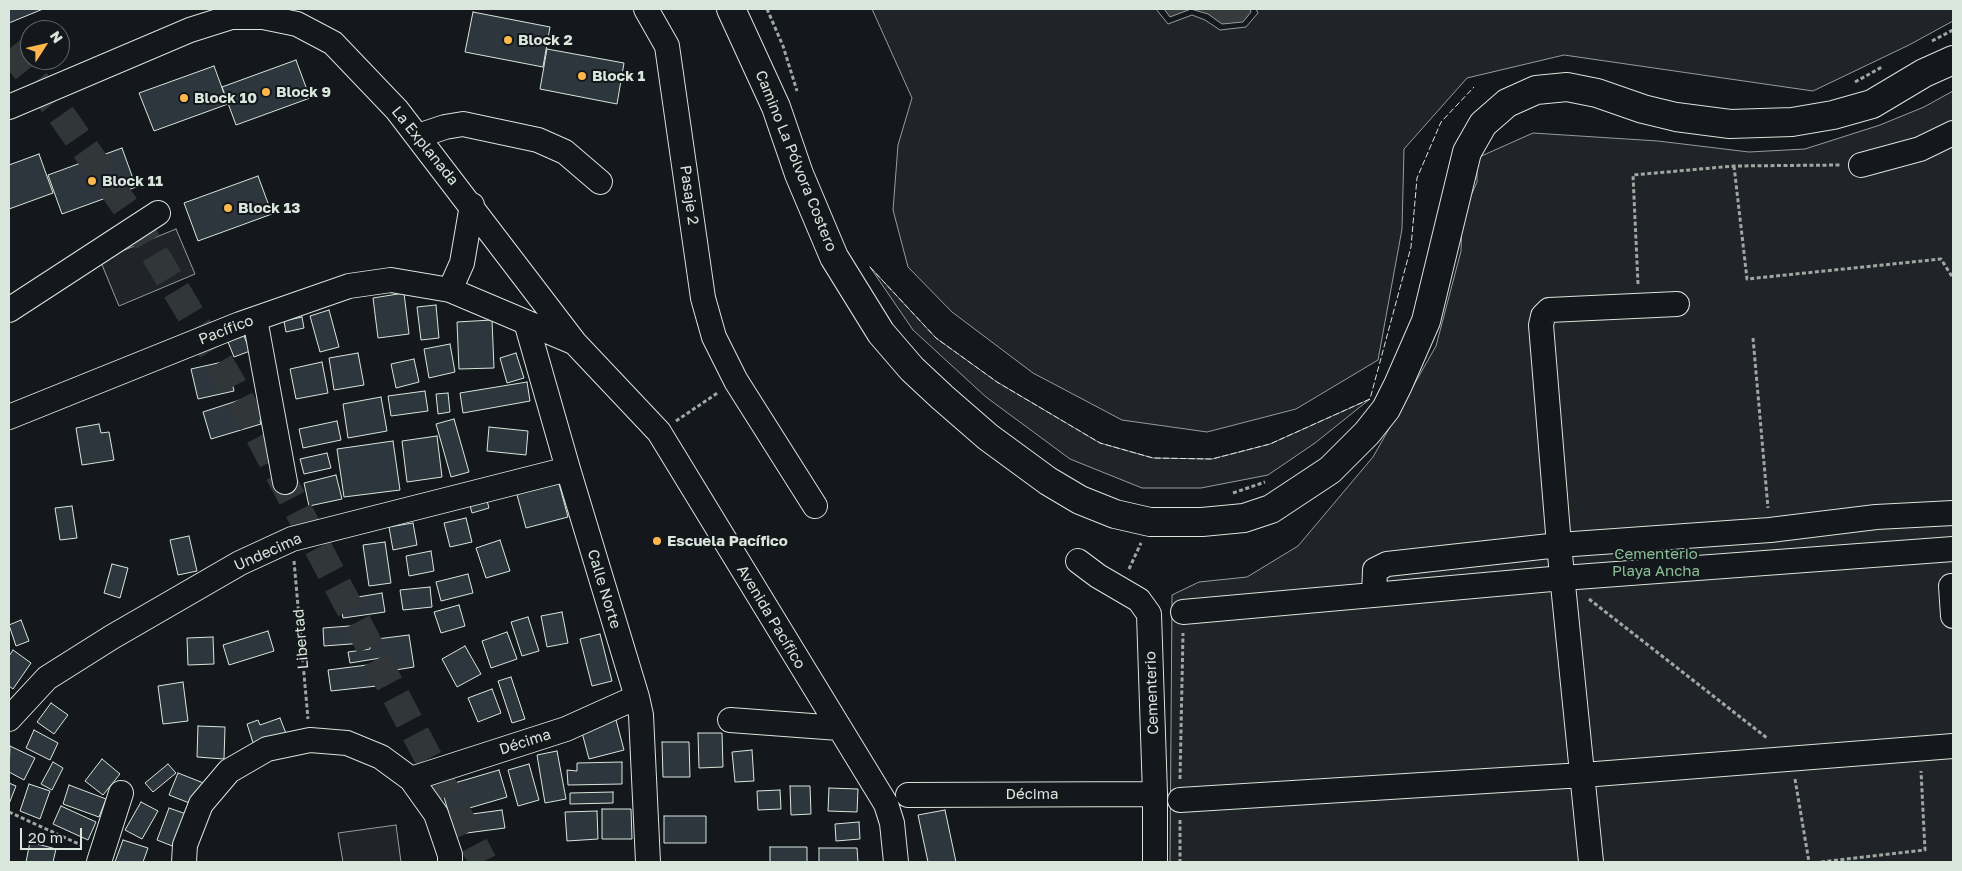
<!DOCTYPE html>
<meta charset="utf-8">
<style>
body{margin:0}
#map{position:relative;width:1962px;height:871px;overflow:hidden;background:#14181c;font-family:"Golos Text",sans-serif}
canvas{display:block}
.frame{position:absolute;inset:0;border:10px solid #d8e6dc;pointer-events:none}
.north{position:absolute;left:20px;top:20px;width:50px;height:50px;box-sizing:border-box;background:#14181c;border:1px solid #626a69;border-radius:50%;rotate:55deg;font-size:14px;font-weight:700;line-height:20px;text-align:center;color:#d8e6dc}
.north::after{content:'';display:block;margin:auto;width:18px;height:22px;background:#ffb74d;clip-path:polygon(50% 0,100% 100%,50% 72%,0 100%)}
.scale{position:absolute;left:20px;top:828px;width:62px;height:22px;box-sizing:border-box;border:2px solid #d8e6dc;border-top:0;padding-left:6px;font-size:15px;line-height:18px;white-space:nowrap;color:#d8e6dc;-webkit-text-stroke:4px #14181c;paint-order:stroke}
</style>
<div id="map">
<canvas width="1962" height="871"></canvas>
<div class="frame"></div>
<div class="north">N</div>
<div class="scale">20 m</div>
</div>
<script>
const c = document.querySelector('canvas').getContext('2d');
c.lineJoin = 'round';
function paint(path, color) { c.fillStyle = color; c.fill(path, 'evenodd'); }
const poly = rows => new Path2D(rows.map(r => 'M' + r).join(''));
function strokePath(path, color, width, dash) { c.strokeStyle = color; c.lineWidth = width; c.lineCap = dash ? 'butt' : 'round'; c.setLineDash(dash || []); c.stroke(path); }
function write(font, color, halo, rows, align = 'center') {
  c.font = font + ' "Golos Text",sans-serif'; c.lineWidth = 4; c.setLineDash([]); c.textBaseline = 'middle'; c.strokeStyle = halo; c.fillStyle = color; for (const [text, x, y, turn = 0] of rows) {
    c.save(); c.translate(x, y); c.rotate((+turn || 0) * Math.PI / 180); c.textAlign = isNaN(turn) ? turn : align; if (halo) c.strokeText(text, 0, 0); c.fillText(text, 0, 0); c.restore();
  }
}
const green = poly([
 [872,9,1156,9,1168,24,1192,15,1205,20,1220,30,1246,27,1258,13,1256,9,1953,9,1953,21,1909,45,1813,91,1564,55,1467,78,1404,149,1402,229,1378,360,1296,409,1207,432,1122,420,1033,373,952,312,908,267,893,210,898,145,912,98,872,9],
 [1953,91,1953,862,1170,862,1172,595,1199,582,1247,577,1298,546,1373,457,1436,346,1461,251,1462,216,1477,182,1477,158,1533,133,1658,141,1749,152,1805,149,1880,125,1924,107,1953,91],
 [176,229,195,274,119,306,100,260,176,229],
 [870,267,936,338,997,382,1100,443,1153,458,1212,459,1270,444,1370,399,1315,443,1268,475,1201,488,1142,488,1070,459,986,397,913,330,870,267],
 [396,825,401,862,343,862,338,833,396,825]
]);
const water = poly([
 [1164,9,1250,9,1251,12,1243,22,1222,24,1208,14,1191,9,1170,17,1164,9]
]);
const building = poly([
 [9,9,43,9,9,23,9,9],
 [473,12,550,27,543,67,465,52,473,12],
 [547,49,624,63,617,104,540,89,547,49],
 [296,60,310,98,236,125,222,87,296,60],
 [214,66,228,104,154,131,139,93,214,66],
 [122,148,136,187,62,214,48,175,122,148],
 [39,154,53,193,9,209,9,165,39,154],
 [258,176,272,214,198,241,184,203,258,176],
 [404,293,409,334,378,338,373,298,404,293],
 [436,305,439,338,421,340,417,307,436,305],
 [329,310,339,347,320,352,310,316,329,310],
 [302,317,304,328,286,332,284,321,302,317],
 [492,320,494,368,459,369,457,322,492,320],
 [244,336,250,351,234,357,228,342,244,336],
 [450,344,455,372,429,378,424,349,450,344],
 [358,353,364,385,334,390,329,358,358,353],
 [516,353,524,378,507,383,500,358,516,353],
 [414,359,419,382,396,388,391,364,414,359],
 [227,361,234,391,198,399,191,369,227,361],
 [322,362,328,393,296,399,290,369,322,362],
 [527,382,530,401,463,413,460,393,527,382],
 [425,391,428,411,391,416,388,396,425,391],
 [448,393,450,412,438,414,436,394,448,393],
 [252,396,261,424,211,439,203,412,252,396],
 [381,397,387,431,348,438,343,404,381,397],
 [454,419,469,472,451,477,436,424,454,419],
 [337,421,341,440,303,448,299,429,337,421],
 [99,424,101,433,109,432,114,460,82,465,76,428,99,424],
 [489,427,528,431,526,455,487,451,489,427],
 [437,436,442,477,407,482,402,441,437,436],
 [393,441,400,490,344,497,337,449,393,441],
 [327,453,331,468,304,474,300,459,327,453],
 [336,475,342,499,309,506,304,483,336,475],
 [558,480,568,517,526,528,516,491,558,480],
 [485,493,489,508,472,513,468,498,485,493],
 [72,506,77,538,60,540,55,508,72,506],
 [466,518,472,542,450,547,444,523,466,518],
 [413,523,417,545,393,550,389,527,413,523],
 [189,536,197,571,178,575,170,540,189,536],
 [500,540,510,571,486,578,476,548,500,540],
 [385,542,391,583,369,586,363,545,385,542],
 [431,551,434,571,409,576,406,556,431,551],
 [112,564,128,568,120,598,104,593,112,564],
 [468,574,473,593,441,601,436,582,468,574],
 [430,587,432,607,403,610,400,590,430,587],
 [382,593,385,612,343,618,340,600,382,593],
 [459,605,465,626,441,633,434,612,459,605],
 [562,612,568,643,547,647,541,616,562,612],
 [528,617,539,651,522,656,511,622,528,617],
 [21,620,29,641,16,646,9,625,21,620],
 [363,625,364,643,324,646,323,628,363,625],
 [268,631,274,651,229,665,223,645,268,631],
 [507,632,517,659,491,668,482,641,507,632],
 [600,634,612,681,592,686,580,639,600,634],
 [409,635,414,667,389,671,387,657,350,663,348,652,370,649,369,640,409,635],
 [213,637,214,664,188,665,187,638,213,637],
 [465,646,481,674,457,687,442,659,465,646],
 [13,650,31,663,13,689,9,686,9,656,13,650],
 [383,663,386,685,331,691,328,670,383,663],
 [511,677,525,719,512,723,498,681,511,677],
 [183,682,188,721,163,724,158,686,183,682],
 [492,689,501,713,478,722,468,698,492,689],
 [51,703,68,715,54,734,37,722,51,703],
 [615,716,624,750,589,759,580,725,615,716],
 [280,718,289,741,256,752,247,724,258,720,260,725,280,718],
 [198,726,225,727,224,759,197,757,198,726],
 [34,730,58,743,50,760,26,748,34,730],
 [698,733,722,733,723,767,699,768,698,733],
 [662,742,689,742,690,777,663,777,662,742],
 [10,746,35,758,24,780,9,772,10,746],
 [752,750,754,781,735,782,732,752,752,750],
 [557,751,566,799,545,803,537,755,557,751],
 [102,759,120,774,103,795,85,781,102,759],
 [53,762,63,768,52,790,41,784,53,762],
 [622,762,622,784,568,785,567,770,577,771,577,763,622,762],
 [168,764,176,773,153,792,145,783,168,764],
 [529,764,539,800,518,806,508,770,529,764],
 [499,770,507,797,449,814,441,787,499,770],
 [178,773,206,784,197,806,169,795,178,773],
 [9,783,16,786,9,804,9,783],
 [29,784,50,791,40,819,20,811,29,784],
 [69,785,106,799,99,817,63,804,69,785],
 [790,786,810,786,811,814,791,815,790,786],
 [829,788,858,789,857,812,828,811,829,788],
 [780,790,781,809,758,810,757,791,780,790],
 [613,792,613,803,570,804,570,793,613,792],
 [141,802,158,811,142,839,125,830,141,802],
 [61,806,96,822,88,840,53,824,61,806],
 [169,808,192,816,180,849,157,840,169,808],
 [602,809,631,809,632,839,602,839,602,809],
 [502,810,505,828,459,834,457,816,502,810],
 [945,810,956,862,928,862,918,815,945,810],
 [597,811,598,839,567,841,565,812,597,811],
 [664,816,706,816,706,843,664,843,664,816],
 [859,822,860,839,836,841,835,824,859,822],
 [123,840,148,848,143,862,115,862,123,840],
 [30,842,56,849,53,862,26,862,30,842],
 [770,847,807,847,807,862,770,862,770,847],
 [819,848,857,848,858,862,819,862,819,848]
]);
const highwayTunnel = poly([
 [9,49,56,107,132,216,231,382,483,862]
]);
const path = poly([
 [767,9,783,46,797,91],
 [1932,41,1953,30],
 [1855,82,1882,67],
 [1734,166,1747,279,1941,259,1953,278],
 [1638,284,1633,175,1734,166,1840,165],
 [1753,338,1768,508],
 [676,421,719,392],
 [1233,493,1265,482],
 [294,561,308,719],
 [1129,569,1141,543],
 [1589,599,1767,738],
 [1180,779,1183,633],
 [1795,779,1809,862],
 [9,812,81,845],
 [1180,820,1180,862],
 [1821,862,1925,850,1921,771]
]);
const minor = poly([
 [646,9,667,46,703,298,714,337,736,381,815,506],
 [9,107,190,30,231,17,263,17,297,24,333,43,397,110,575,343,659,432,886,804,892,823,896,862],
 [418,136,445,127,463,124,538,140,565,152,600,182],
 [1861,165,1920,149,1953,133],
 [450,290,462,263,472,205],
 [1677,304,1549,310,1543,316,1541,325,1559,545,1770,530,1876,517,1953,513],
 [9,310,158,213],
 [255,319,285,482],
 [526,322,568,469,637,697,641,715,648,862],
 [9,417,240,324,349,286,391,280,450,290,573,342],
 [1078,561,1098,576,1139,600,1149,614,1155,794,1155,862],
 [1951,586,1953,616],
 [1374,595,1375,570,1387,564,1559,545,1591,862],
 [1183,612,1563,578,1953,549],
 [9,719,47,678,112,637,240,563,292,539,568,469],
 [730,720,839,728],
 [411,779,566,729,637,697],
 [908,795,1155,794],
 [1180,800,1583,775,1953,746],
 [99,862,121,793],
 [184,862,185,845,201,804,229,771,267,749,310,740,347,743,381,757,411,779,436,814,450,855,450,862]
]);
const major = poly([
 [731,9,776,107,799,174,834,257,881,333,912,369,942,397,988,437,1048,481,1080,500,1115,514,1150,522,1202,522,1244,518,1271,509,1330,470,1367,433,1386,409,1398,385,1426,321,1467,152,1483,124,1507,103,1536,90,1567,87,1597,93,1643,109,1676,117,1730,124,1792,122,1833,115,1872,104,1924,73,1953,60]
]);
const fence = poly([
 [870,267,936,338,997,382,1100,443,1153,458,1212,459,1270,444,1370,399,1411,247,1417,178,1441,122,1474,87]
]);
const markers = [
 [508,40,5,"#ffb74d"],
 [582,76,5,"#ffb74d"],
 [266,92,5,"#ffb74d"],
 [184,98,5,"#ffb74d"],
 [92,181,5,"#ffb74d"],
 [228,208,5,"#ffb74d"],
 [657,541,5,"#ffb74d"]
];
const poiNames = [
 ["Block 2",518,40],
 ["Block 1",592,76],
 ["Block 9",276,92],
 ["Block 10",194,98],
 ["Block 11",102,181],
 ["Block 13",238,208],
 ["Escuela Pacífico",667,541]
];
const streetNames = [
 ["La Explanada",425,146,51],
 ["Camino La Pólvora Costero",796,161,68],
 ["Pasaje 2",689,195,82],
 ["Pacífico",226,330,-21],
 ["Undecima",268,552,-24],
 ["Calle Norte",604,589,73],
 ["Avenida Pacífico",771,617,59],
 ["Libertad",301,639,-95],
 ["Cementerio",1152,693,-92],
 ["Décima",525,742,-18],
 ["Décima",1032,794]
];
const parkNames = [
 ["Cementerio",1656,554],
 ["Playa Ancha",1656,571]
];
paint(green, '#202428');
strokePath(green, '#939e99', 1);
paint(water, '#363b3e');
strokePath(water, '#939e99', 1);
paint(building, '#2c363c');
strokePath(building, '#d8e6dc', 1);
strokePath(highwayTunnel, '#313739', 28, [28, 14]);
strokePath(minor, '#d8e6dc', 26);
strokePath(major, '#d8e6dc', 30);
strokePath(path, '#9da8a2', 3, [4, 2.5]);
strokePath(minor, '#14181c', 24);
strokePath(major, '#14181c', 28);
strokePath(fence, '#d8e6dc', 1, [6, 2.5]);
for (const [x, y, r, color] of markers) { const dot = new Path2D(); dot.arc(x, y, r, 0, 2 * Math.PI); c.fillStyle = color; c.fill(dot); strokePath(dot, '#14181c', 2); }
write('bold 15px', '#d8e6dc', '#14181c', poiNames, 'left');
write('15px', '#d8e6dc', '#14181c', streetNames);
write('15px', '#8ac095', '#14181c', parkNames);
</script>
